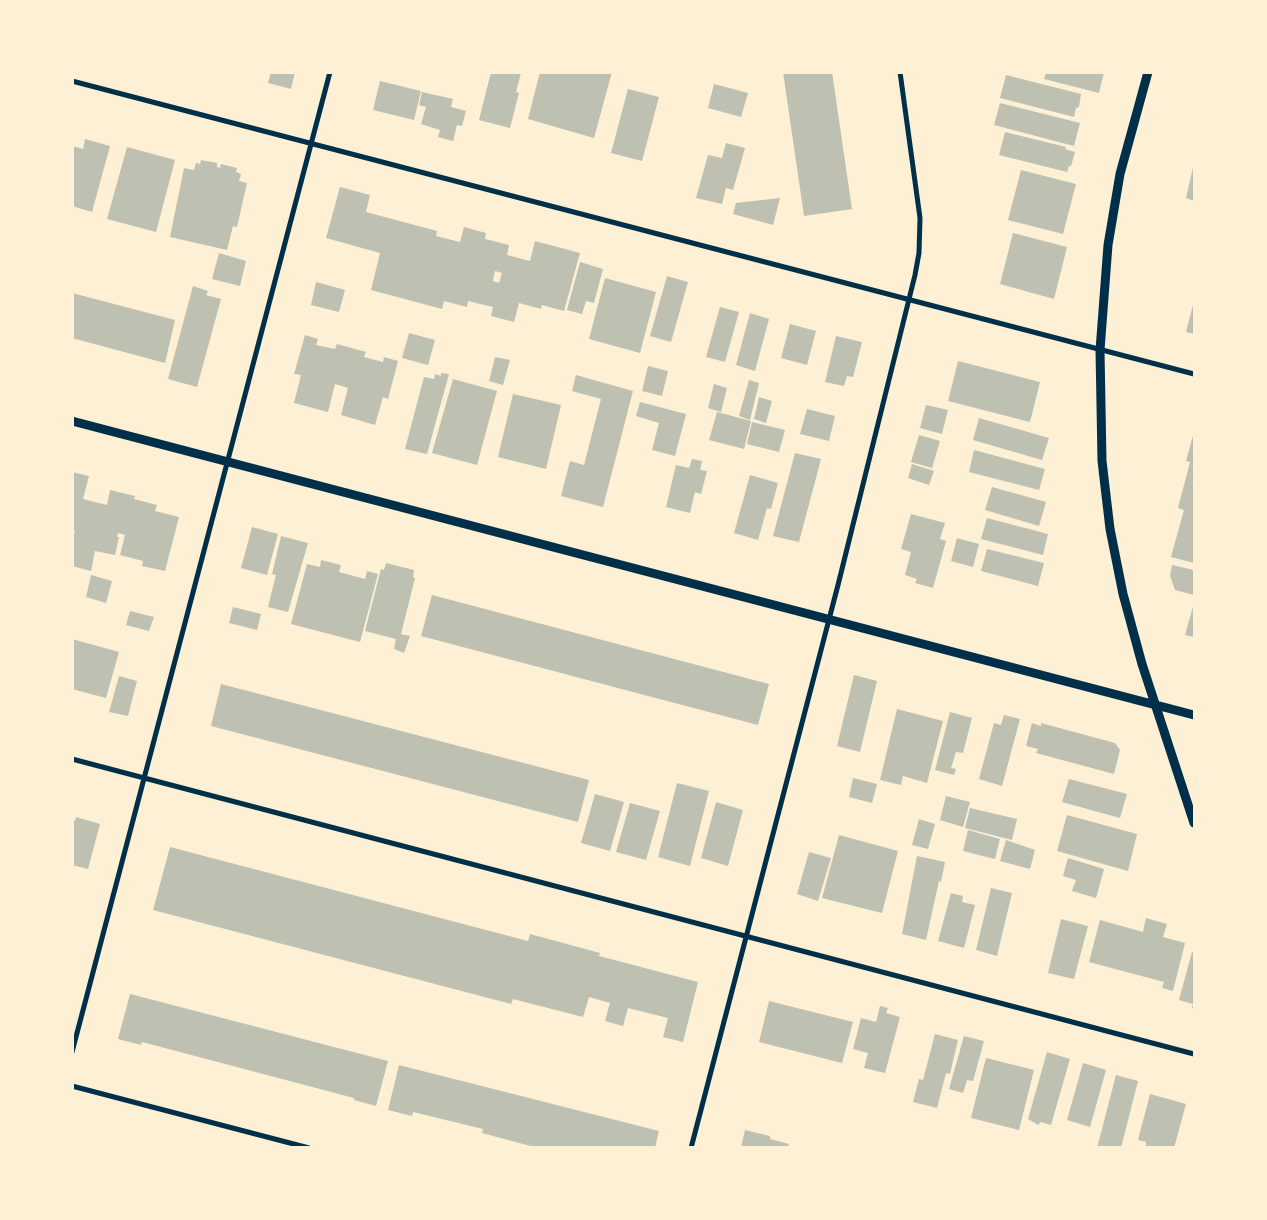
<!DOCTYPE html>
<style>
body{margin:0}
#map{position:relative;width:1267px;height:1220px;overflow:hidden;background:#fdf0d5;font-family:Montserrat,sans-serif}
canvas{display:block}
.frame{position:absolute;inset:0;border:74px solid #fdf0d5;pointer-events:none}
</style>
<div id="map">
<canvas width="1267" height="1220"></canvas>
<div class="frame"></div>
</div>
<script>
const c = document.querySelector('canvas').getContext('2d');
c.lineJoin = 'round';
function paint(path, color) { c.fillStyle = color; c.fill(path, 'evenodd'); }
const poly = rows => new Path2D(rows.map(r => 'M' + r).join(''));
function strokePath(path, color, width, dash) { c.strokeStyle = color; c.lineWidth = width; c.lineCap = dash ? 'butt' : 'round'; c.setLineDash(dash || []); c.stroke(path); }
const building = poly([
 [271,72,295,72,291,89,268,83],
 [491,72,521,73,516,92,519,93,510,128,479,120],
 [540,72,612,72,594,138,528,119],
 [783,72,832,72,852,209,804,216],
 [1046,72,1104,72,1099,93,1044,79],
 [1006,75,1081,94,1079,107,1076,108,1074,117,1000,98],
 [380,81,421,91,414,120,373,110],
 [714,84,748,93,741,117,708,108],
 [628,89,659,97,642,161,611,153],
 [422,92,453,99,451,107,466,111,462,126,457,125,453,141,438,137,440,130,421,124,426,107,419,105],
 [1000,103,1080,123,1074,146,994,125],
 [1005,132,1066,147,1065,149,1075,152,1071,166,1069,166,1067,172,999,155],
 [85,139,110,146,92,212,72,206,72,146,83,149],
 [726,143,745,148,733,190,726,188,722,204,696,198,708,155,722,158],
 [127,147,175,160,156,232,107,219],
 [201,160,217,163,217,167,220,168,221,164,237,168,236,172,241,174,239,181,247,183,237,227,233,226,227,250,170,237,184,168,194,170,196,163,200,164],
 [1194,163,1194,201,1186,198],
 [1021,170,1076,184,1063,234,1008,220],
 [340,187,370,195,366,212,437,231,436,236,460,242,464,227,486,233,485,239,509,245,507,255,530,261,535,241,580,253,564,311,542,305,541,309,519,303,514,322,491,316,493,307,468,301,467,307,444,301,442,309,371,290,380,253,326,238],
 [495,271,502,273,499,283,493,281],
 [780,198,773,225,733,214,736,203],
 [1013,233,1067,247,1054,299,1000,284],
 [219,253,246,261,240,286,212,279],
 [580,262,603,269,594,303,586,301,582,314,567,310],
 [667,276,688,282,671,342,650,336],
 [605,278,656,292,640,353,589,339],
 [316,282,345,290,339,312,311,305],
 [193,286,208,291,206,295,221,299,197,387,168,379],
 [72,293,175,320,165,363,72,338],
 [1194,301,1194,334,1186,332],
 [720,307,739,312,725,362,706,357],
 [750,313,769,319,755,371,736,365],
 [790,324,816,331,807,365,781,358],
 [409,333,435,340,428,365,402,358],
 [305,335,318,339,316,345,335,349,337,344,366,352,364,357,383,362,384,357,398,361,388,399,383,397,375,425,341,415,348,388,335,384,328,412,294,403,301,375,294,374],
 [836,336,862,342,853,377,847,376,844,386,825,382],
 [495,357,510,360,503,385,489,381],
 [958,361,1040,382,1030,422,948,401],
 [648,366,668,371,662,396,642,391],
 [441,373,449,374,427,454,405,449,424,377,434,379,435,374,441,376],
 [576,375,633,391,603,507,561,496,570,461,584,465,601,399,572,391],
 [453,379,497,391,477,465,432,453],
 [749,380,759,383,750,420,739,416],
 [714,384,727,388,721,412,708,408],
 [513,394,561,405,546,469,498,457],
 [759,397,772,401,766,423,754,419],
 [640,402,686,414,675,456,652,450,659,423,636,416],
 [926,405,948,410,942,434,920,428],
 [807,409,835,416,829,441,800,434],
 [717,412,751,421,744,449,709,440],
 [979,418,1049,438,1042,460,973,440],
 [752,422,785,430,779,452,747,444],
 [1194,432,1194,563,1171,557,1184,510,1178,508,1190,462,1186,461],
 [919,435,940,441,932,468,911,462],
 [974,450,1045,469,1039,490,969,472],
 [795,453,821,459,799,542,773,536],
 [692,459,702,461,700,470,707,471,701,494,695,492,690,513,666,507,676,465,689,468],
 [912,464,934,471,929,485,908,478],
 [72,472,89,476,83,499,107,505,110,490,135,496,134,499,157,505,155,511,179,517,165,571,142,566,143,561,120,555,125,535,118,533,117,537,119,537,115,555,95,551,91,571,72,566,72,542,75,531,72,530],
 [750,475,778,483,771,509,767,508,758,540,734,533],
 [992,487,1046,502,1039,526,985,510],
 [911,514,945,523,940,539,946,541,933,588,915,583,917,579,905,575,911,552,901,549],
 [987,518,1048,534,1043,555,981,539],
 [252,527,278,534,267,575,241,568],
 [281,536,308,543,288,612,268,607,276,575,272,574],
 [957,538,979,544,973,567,951,561],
 [987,549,1044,563,1038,586,981,571],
 [321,560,341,565,339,572,365,579,367,571,378,574,360,642,291,624,307,564,320,567],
 [386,563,414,570,413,577,415,578,401,634,410,636,404,653,394,649,396,639,365,631,381,569,384,570],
 [1172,565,1194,570,1194,595,1175,590,1170,576],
 [91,575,112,581,106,603,86,597],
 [432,595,769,684,758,725,421,636],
 [1194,603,1194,637,1185,635],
 [233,607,261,614,257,630,229,623],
 [130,611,154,617,149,631,126,625],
 [72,639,119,652,106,698,72,689],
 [854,675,877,681,860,752,837,746],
 [119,676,137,681,128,716,109,712],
 [221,684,589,780,578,822,211,726],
 [897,709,943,721,927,783,903,776,901,785,880,780],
 [950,712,972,718,963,753,956,752,951,768,956,769,954,775,935,770],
 [1004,715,1020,719,1002,786,979,779,994,723,1001,725],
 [1032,723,1041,726,1041,723,1115,743,1120,750,1114,774,1036,753,1038,749,1026,746],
 [853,778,877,784,872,803,849,797],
 [1069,779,1127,794,1120,818,1062,802],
 [677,783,709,791,690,866,658,857],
 [595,794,624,802,610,851,581,843],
 [946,796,970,802,963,827,940,820],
 [716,802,743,810,728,866,701,858],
 [630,803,660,811,646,860,616,852],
 [970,808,1017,819,1012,840,965,828],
 [1067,815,1137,834,1128,871,1057,851],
 [76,817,100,824,88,869,72,865,72,821,75,821],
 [919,819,935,824,928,849,912,845],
 [968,830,1000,839,995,859,963,851],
 [839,835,898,851,882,913,822,898],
 [1006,840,1035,850,1030,869,1000,861],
 [170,847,528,941,530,934,600,953,599,956,698,982,683,1042,663,1037,668,1018,628,1008,623,1026,605,1021,610,1003,589,997,583,1017,513,999,511,1004,153,910],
 [809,852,831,858,818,901,797,894],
 [917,856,945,862,941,882,939,881,926,940,902,934],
 [1068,858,1104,869,1096,898,1072,891,1076,880,1063,876],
 [991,888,1012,893,997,956,976,950],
 [951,893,963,896,962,902,975,905,964,948,938,941],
 [1146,918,1167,924,1163,937,1185,943,1173,991,1162,988,1164,982,1089,962,1100,920,1143,932],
 [1061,919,1088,926,1074,979,1048,973],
 [1192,952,1194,953,1194,1009,1192,1008,1193,1004,1179,1000],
 [130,994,388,1061,376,1106,354,1100,354,1098,142,1042,141,1045,118,1039],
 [769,1001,853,1022,842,1063,759,1042],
 [880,1006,888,1008,886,1013,900,1017,885,1073,864,1068,868,1053,853,1049,861,1018,876,1022],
 [935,1034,958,1040,950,1074,946,1073,937,1108,913,1102,919,1079,923,1080],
 [964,1036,984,1041,973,1081,967,1080,963,1093,949,1089],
 [1047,1052,1070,1059,1051,1125,1041,1122,1038,1125,1028,1119],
 [986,1058,1034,1070,1019,1130,971,1118],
 [1083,1063,1106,1070,1090,1127,1067,1120],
 [399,1065,659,1131,655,1148,538,1148,482,1133,483,1129,413,1112,412,1116,388,1110],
 [1116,1075,1138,1081,1121,1148,1097,1148],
 [1150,1094,1186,1104,1174,1148,1146,1148,1146,1142,1138,1140],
 [745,1130,770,1136,770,1139,789,1144,788,1148,741,1148]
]);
const minor = poly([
 [72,81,1194,374],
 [72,759,1194,1054],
 [72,1052,330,72],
 [72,1086,309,1148],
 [691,1148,838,585,915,275,919,253,920,218,900,72]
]);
const tertiary = poly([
 [1148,72,1120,174,1108,245,1100,350,1102,461,1110,529,1123,594,1142,664,1194,823],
 [72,421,1194,715]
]);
paint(building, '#bec0b2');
strokePath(minor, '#003049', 5);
strokePath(tertiary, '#003049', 9);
</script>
